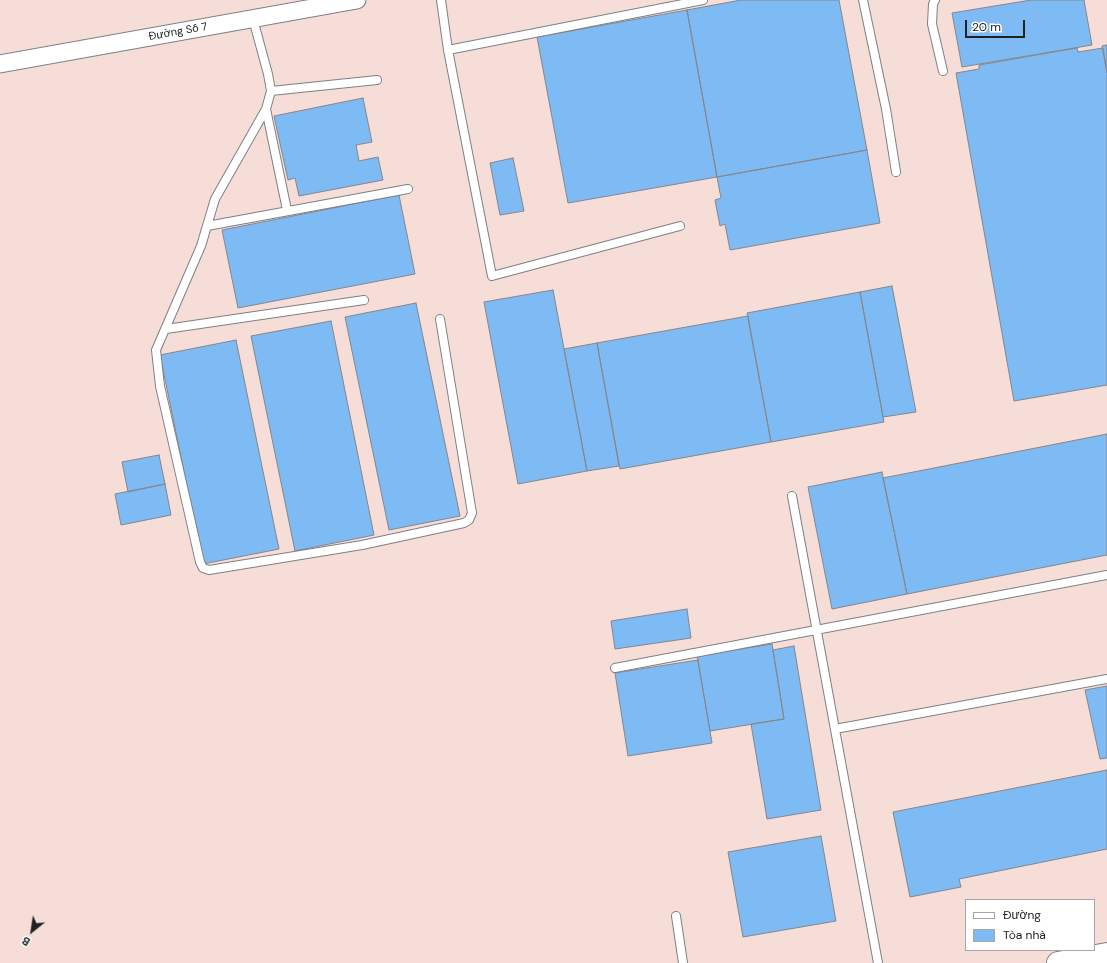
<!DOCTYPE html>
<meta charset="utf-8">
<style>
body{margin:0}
#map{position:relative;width:1107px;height:963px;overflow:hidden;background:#ebeef2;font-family:"DM Sans",sans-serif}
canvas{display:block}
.legend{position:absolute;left:965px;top:899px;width:130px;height:52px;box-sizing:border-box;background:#fff;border:1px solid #a6a6a7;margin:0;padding:5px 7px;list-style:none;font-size:12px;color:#202122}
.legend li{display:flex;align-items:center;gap:8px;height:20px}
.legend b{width:20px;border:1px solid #a6a6a7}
.north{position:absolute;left:12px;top:911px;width:40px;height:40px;-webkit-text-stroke:3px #fff;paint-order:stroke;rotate:210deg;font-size:11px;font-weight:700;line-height:16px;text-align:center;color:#202122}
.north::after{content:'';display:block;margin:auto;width:14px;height:18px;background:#202122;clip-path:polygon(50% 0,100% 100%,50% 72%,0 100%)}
.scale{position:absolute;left:965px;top:20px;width:60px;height:18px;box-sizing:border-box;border:2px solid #202122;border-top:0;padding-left:5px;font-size:12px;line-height:14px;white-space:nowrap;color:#202122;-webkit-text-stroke:3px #fff;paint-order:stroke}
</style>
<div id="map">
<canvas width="1107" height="963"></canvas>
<ul class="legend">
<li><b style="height:5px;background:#fff"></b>Đường</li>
<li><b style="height:11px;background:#7ebaf4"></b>Tòa nhà</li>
</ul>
<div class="north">B</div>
<div class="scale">20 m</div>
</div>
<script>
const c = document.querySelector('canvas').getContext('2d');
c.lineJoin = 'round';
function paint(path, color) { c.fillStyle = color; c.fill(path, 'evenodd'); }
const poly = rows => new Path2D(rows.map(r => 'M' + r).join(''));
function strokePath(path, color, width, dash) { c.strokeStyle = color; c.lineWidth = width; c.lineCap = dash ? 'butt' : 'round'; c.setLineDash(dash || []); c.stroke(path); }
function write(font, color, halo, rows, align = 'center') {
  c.font = font + ' "DM Sans",sans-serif'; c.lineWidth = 3.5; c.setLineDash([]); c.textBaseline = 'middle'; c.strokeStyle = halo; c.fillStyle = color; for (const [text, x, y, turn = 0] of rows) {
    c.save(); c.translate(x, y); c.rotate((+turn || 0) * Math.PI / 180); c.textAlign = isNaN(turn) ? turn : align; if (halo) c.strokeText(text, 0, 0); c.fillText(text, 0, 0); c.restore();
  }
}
const industrial = poly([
 [0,0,1107,0,1107,963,0,963],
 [966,900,1094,900,1094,950,966,950]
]);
const building = poly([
 [741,0,839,0,867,150,717,177,687,10,741,0],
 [1031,0,1084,0,1092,45,962,67,952,13,1031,0],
 [687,10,717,177,568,203,537,37,687,10],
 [1107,45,1107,73,1102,46,1107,45],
 [1077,48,1078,52,1103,48,1107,73,1107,385,1014,401,956,73,979,69,979,65,1077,48],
 [363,98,372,142,356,145,359,161,378,157,383,180,299,196,295,178,288,180,274,116,363,98],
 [867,150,880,223,730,250,725,224,720,226,715,200,721,198,717,177,867,150],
 [513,158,524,211,500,215,490,163,513,158],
 [399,195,415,274,238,308,222,230,399,195],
 [892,286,916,412,883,417,860,292,892,286],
 [553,290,587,471,518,484,484,302,553,290],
 [860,292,884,422,771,442,747,313,860,292],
 [416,303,460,516,389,530,345,317,416,303],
 [748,316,771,442,620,469,597,343,748,316],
 [331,321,374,535,295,551,251,336,331,321],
 [236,340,279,549,203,564,160,355,236,340],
 [597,343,619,466,587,471,564,349,597,343],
 [1107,434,1107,555,907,594,883,478,1107,434],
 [159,455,165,484,128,492,122,462,159,455],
 [882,472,907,594,832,609,808,487,882,472],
 [165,484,171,515,121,525,115,494,165,484],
 [687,609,691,638,615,649,611,621,687,609],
 [772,644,784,719,710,731,697,656,772,644],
 [794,646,821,810,767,819,751,724,784,719,773,650,794,646],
 [698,660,712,743,628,756,615,673,698,660],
 [1107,686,1107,758,1100,759,1085,690,1107,686],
 [1107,770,1107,849,959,879,961,887,910,897,893,812,1107,770],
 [821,836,836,921,743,937,728,852,821,836]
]);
const lane = poly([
 [441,0,448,50,492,276,680,226],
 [863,0,886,109,896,172],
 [935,0,933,4,932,24,943,71],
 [253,19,268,74,271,91,266,109,215,199,201,246,156,350,160,386,200,562,203,568,209,570,362,545,464,523,469,520,472,513,440,319],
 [448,50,703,0],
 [271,91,377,80],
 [266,109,287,210],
 [207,226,408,189],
 [166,329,364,300],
 [792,496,878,963],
 [615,668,1107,575],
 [835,729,1107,679],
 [676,916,683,963]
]);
const street = poly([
 [0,64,357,0]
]);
const secondary = poly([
 [1058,963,1107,954]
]);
const streetNames = [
 ["Đường Số 7",178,32,-10]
];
paint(industrial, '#f7ddd7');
paint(building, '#7ebaf4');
strokePath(building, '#84878b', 1);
strokePath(lane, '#7d8084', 10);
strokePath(street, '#7d8084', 19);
strokePath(secondary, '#7d8084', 24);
strokePath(lane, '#fff', 8);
strokePath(street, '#fff', 17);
strokePath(secondary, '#fff', 22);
write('11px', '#202122', '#fff', streetNames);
</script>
